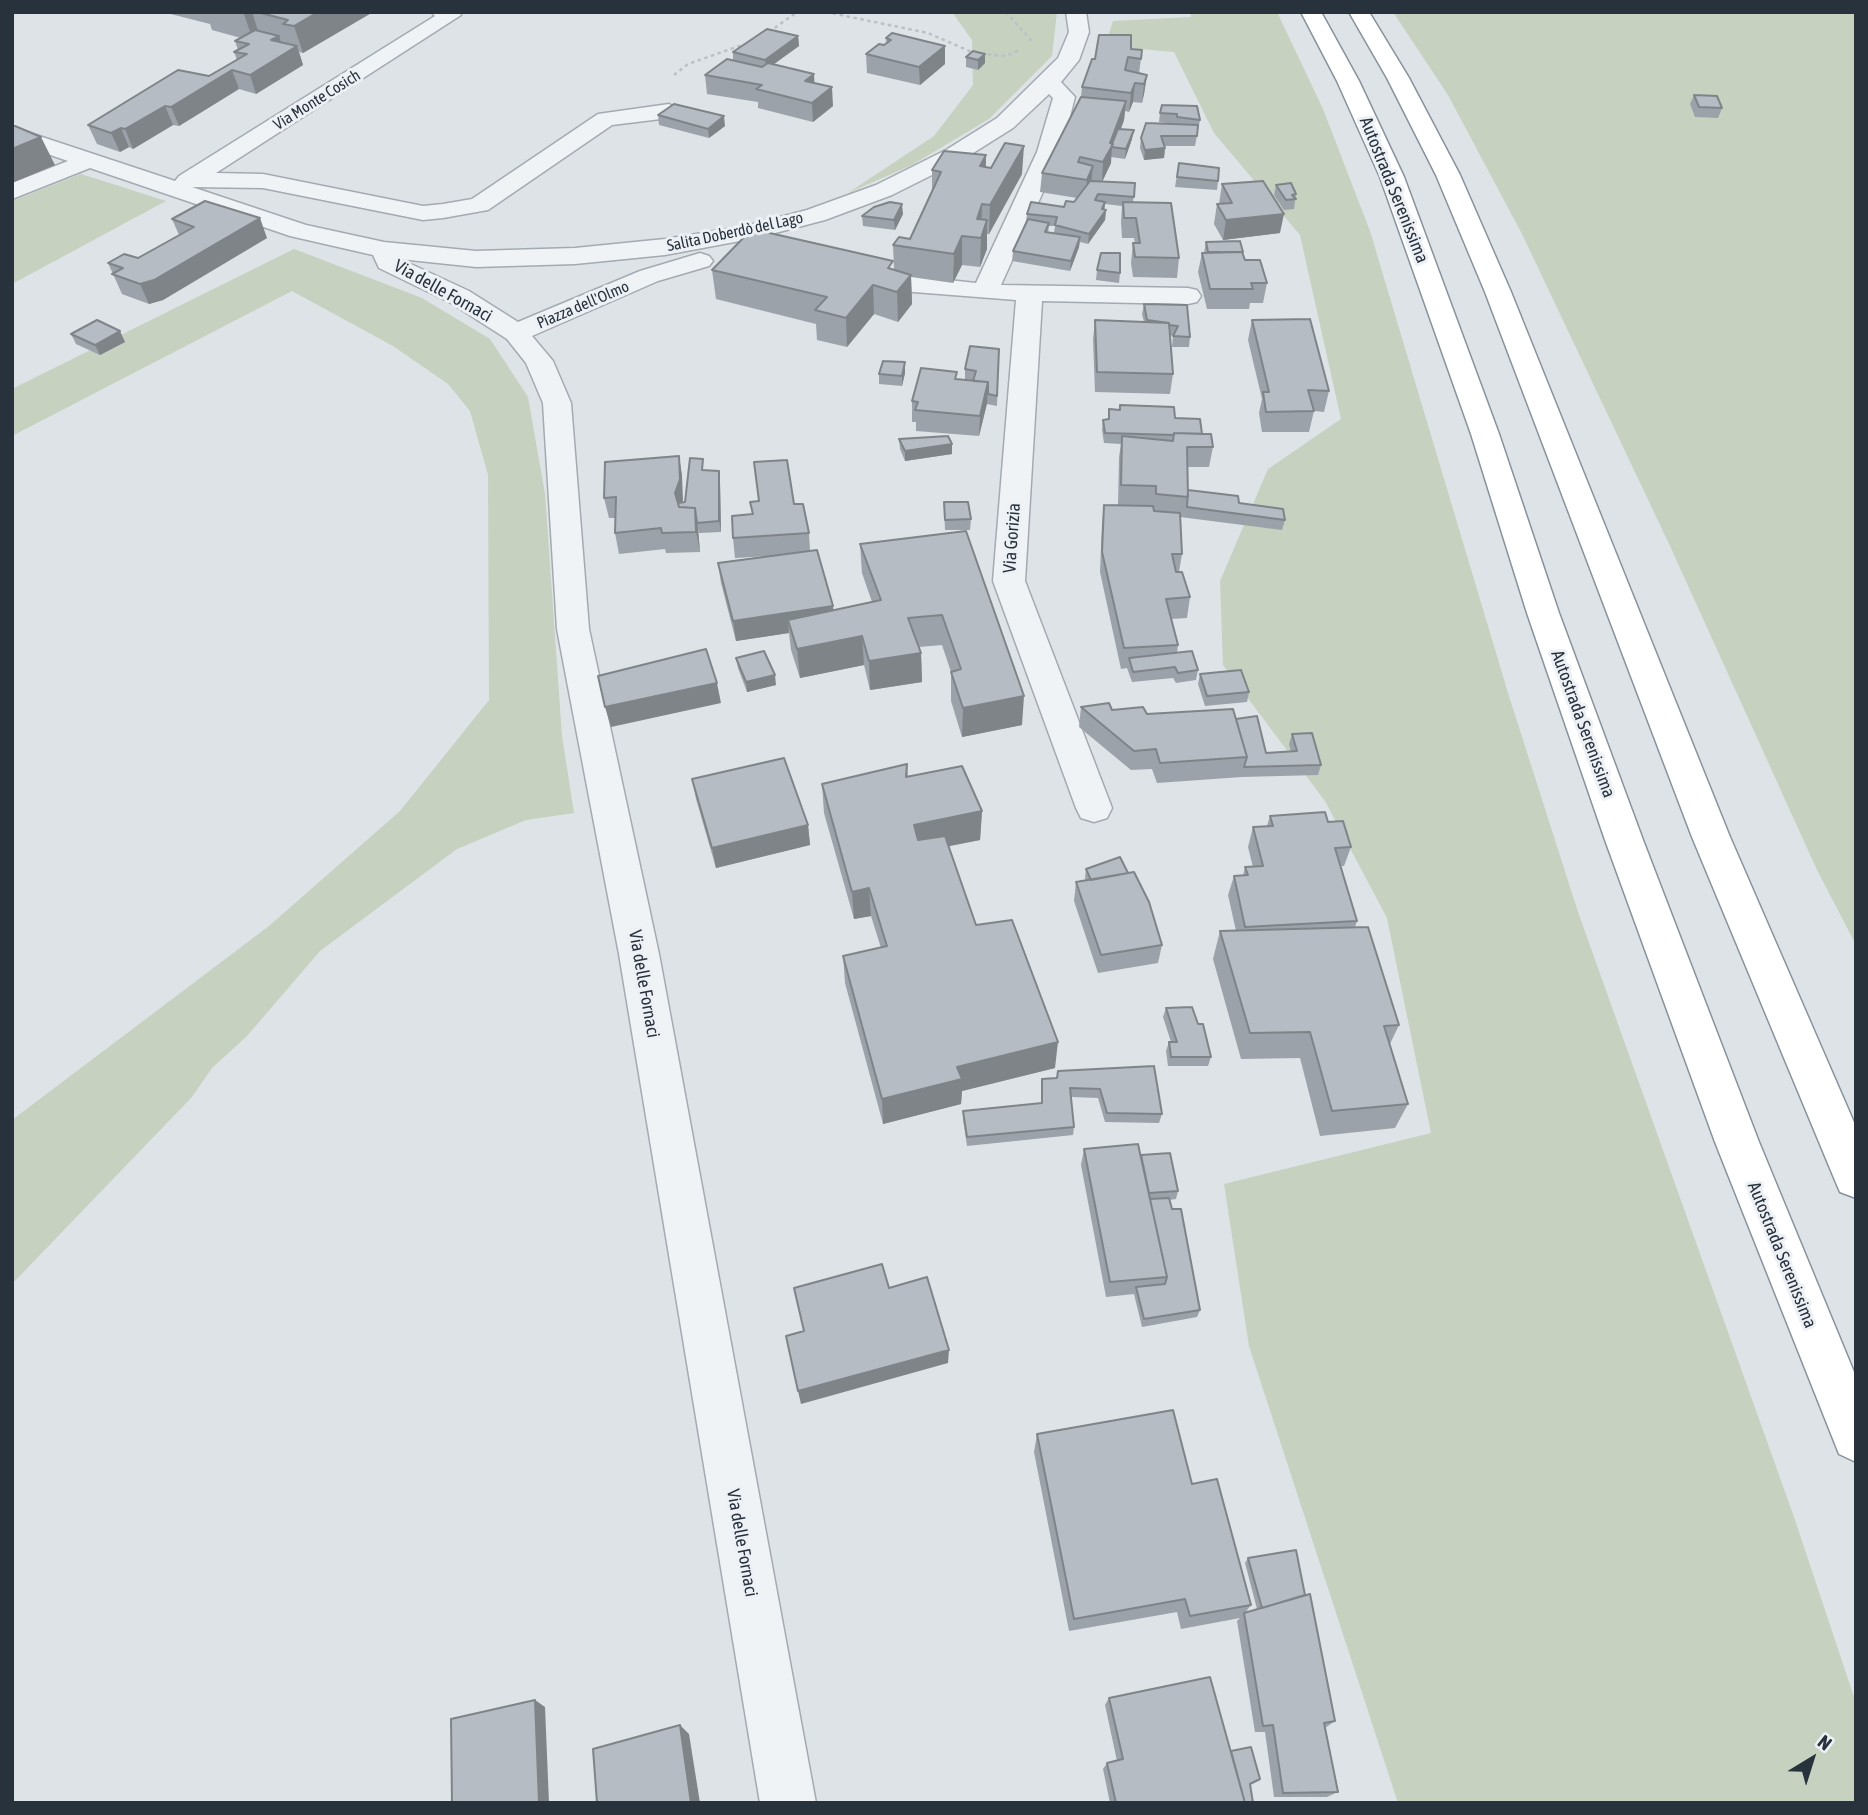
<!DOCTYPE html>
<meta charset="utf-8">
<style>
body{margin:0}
#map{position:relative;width:1868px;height:1815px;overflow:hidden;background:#dee3e7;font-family:"Asap Condensed",sans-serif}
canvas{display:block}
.frame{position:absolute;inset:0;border:14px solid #27323d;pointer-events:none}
.north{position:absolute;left:1777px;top:1724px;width:70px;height:70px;-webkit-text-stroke:5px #edf1f5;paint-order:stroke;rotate:38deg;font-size:19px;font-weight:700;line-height:28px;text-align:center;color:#27323d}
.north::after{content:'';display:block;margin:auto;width:24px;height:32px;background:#27323d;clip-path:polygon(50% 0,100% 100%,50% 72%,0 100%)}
</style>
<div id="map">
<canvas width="1868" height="1815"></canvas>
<div class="frame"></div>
<div class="north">N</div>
</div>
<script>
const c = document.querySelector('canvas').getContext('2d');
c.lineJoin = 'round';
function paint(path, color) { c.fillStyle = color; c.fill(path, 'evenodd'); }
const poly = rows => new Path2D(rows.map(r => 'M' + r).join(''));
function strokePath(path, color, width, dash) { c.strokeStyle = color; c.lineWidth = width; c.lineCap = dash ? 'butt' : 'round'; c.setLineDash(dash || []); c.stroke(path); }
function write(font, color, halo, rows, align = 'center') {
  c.font = font + ' "Asap Condensed",sans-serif'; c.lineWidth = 6; c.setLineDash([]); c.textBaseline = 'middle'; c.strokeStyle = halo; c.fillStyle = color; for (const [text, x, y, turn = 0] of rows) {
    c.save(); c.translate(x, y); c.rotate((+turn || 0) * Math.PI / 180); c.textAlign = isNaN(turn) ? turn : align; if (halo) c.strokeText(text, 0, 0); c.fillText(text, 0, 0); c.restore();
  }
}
const green = poly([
 [952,12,1057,12,1052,56,989,119,912,165,848,193,934,136,973,85,972,40],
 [1191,12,1277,12,1323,109,1370,231,1508,693,1578,912,1794,1517,1856,1703,1856,1803,1398,1803,1249,1346,1224,1184,1431,1133,1387,918,1325,801,1223,665,1220,581,1268,469,1341,419,1300,235,1214,133,1174,52,1105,46,1113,21,1191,17],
 [1393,12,1856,12,1856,945,1817,870,1670,546,1523,236,1448,95],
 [81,174,166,201,12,284,12,201],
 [294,249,422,298,490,339,528,397,545,494,562,736,574,813,526,820,457,849,320,951,247,1036,212,1068,192,1097,12,1284,12,1120,269,926,400,811,489,700,488,475,470,411,448,384,393,346,292,291,12,436,12,389]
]);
const path = poly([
 [826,12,928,33,974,53,1006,56,1020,50],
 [1006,12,1031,40,1029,42],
 [769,32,797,12],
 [674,75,688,64,745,44]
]);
const minor = poly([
 [431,12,459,12,461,15,216,173,263,174,423,206,443,204,472,199,598,114,669,104,680,111,669,118,612,125,488,210,443,218,423,220,263,188,192,187,306,225,384,242,476,251,575,248,665,239,746,226,807,210,876,185,946,150,997,118,1058,58,1069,32,1066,12,1086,12,1089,32,1079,60,1061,82,1075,97,1061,152,1001,285,1188,288,1197,290,1201,296,1197,302,1188,304,1042,301,1025,581,1112,808,1107,818,1094,822,1081,818,1076,808,993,581,1016,300,901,291,853,279,849,274,853,269,862,266,901,275,976,283,1037,152,1053,98,1049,94,1013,128,962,160,892,195,825,220,756,238,665,255,575,264,476,267,400,259,469,291,518,322,640,271,700,253,709,256,713,261,709,266,658,281,532,336,553,361,571,403,589,629,659,954,816,1803,760,1803,619,954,557,629,543,403,526,363,507,339,451,303,379,268,373,255,290,236,90,168,12,199,12,183,68,161,12,142,12,127,175,181,179,176,435,16,431,12]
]);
const highway = poly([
 [1301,12,1321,12,1359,81,1404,177,1499,434,1559,613,1643,840,1759,1142,1856,1377,1856,1462,1839,1454,1715,1142,1605,840,1527,613,1471,434,1380,177,1337,81,1301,12],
 [1349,12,1369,12,1409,78,1460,175,1511,292,1730,837,1856,1127,1856,1198,1840,1192,1834,1178,1692,837,1485,292,1436,175,1387,78,1349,12]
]);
const wall = poly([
 [163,12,373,12,303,53,299,52,303,65,256,94,239,89,179,126,173,125,133,149,129,147,120,152,97,144,88,125,209,76,237,60,234,52,238,50,235,41,241,38,212,30,210,24],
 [798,36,799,46,773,64,814,83,833,106,813,122,758,108,758,102,707,94,705,75,733,61,733,52],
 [886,38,945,46,945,64,920,85,867,73,866,54,886,44],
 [1131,49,1142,50,1139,74,1147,75,1144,94,1142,103,1133,102,1129,112,1125,111,1124,120,1121,129,1132,139,1125,159,1111,157,1111,163,1102,182,1135,183,1133,202,1179,258,1177,278,1133,277,1131,263,1133,243,1135,243,1134,238,1122,238,1121,222,1122,206,1105,204,1104,210,1106,210,1105,220,1088,244,1080,242,1079,247,1070,271,1012,261,1013,251,1026,222,1027,214,1064,207,1074,202,1077,198,1040,192,1042,173,1081,97,1082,87,1095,59],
 [1049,226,1055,226,1054,233,1048,233],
 [985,54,985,63,978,70,966,67,966,57],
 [1694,95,1722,108,1718,118,1695,117,1690,104],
 [1162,105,1200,120,1195,146,1165,146,1164,158,1144,160,1140,148,1141,138,1175,124,1159,122,1160,113],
 [658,115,725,126,709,138,659,125],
 [986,155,986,167,1022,174,989,234,987,234,987,249,980,267,962,265,953,283,911,277,912,304,898,322,874,314,847,347,817,340,816,324,716,299,712,270,894,269,893,245,910,239,932,191,932,170],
 [1179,163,1218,181,1217,190,1175,187],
 [1222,184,1280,233,1223,240,1214,224,1217,204,1219,204],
 [1276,185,1296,194,1294,209,1284,210,1274,195],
 [903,214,895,230,863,226,862,216],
 [172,219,267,238,163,300,149,304,122,294,108,263,138,258,179,235],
 [1206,242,1243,252,1245,260,1267,283,1263,303,1250,303,1249,309,1207,309,1198,272,1202,253,1204,253],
 [1097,270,1120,273,1119,283,1096,280],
 [1144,304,1187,305,1190,337,1189,347,1172,347,1173,336,1170,335,1173,374,1170,394,1095,392,1093,340,1095,320,1144,322,1142,314],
 [1252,320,1329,391,1324,412,1314,411,1309,432,1262,432,1259,413,1262,399,1248,340],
 [71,334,125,342,100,355,76,344],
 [999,349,997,406,987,404,979,436,916,431,916,422,912,422,912,401,957,379,965,380,965,369],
 [905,373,902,386,879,384,879,374],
 [1109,409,1175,418,1202,434,1213,447,1209,467,1187,467,1188,490,1239,503,1285,520,1282,530,1180,517,1182,554,1179,572,1190,597,1187,618,1171,619,1178,645,1177,653,1198,670,1196,680,1176,683,1173,678,1132,682,1127,668,1121,669,1100,572,1102,525,1104,505,1118,505,1119,457,1121,444,1104,443,1102,430,1103,420,1108,420],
 [899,439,952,444,952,454,905,461,900,449],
 [679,456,682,476,682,502,685,502,704,470,720,482,721,532,699,533,698,529,700,552,666,553,665,549,619,554,615,533,615,518,609,518,604,498],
 [750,502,794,504,809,533,810,550,833,610,872,602,862,573,860,544,966,531,1022,725,962,737,951,701,951,672,942,645,919,647,921,653,922,682,870,690,864,665,800,678,791,650,789,633,736,641,721,583,718,563,769,556,735,558,733,538,752,514],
 [944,502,971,519,970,530,945,530],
 [736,658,776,685,747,692,738,668],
 [1200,674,1249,692,1247,702,1205,706,1198,684],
 [1081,707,1147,714,1236,719,1266,753,1291,752,1289,744,1292,734,1321,765,1318,775,1242,777,1157,783,1152,769,1131,770,1079,727],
 [907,764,908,777,982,811,980,840,948,846,976,925,1055,1068,962,1091,961,1104,883,1124,845,983,843,956,881,948,871,916,854,919,824,813,822,784],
 [692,779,808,825,810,845,716,868,696,799],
 [1270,816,1328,822,1351,847,1344,866,1341,866,1357,921,1355,927,1399,1025,1390,1044,1408,1104,1395,1128,1320,1136,1300,1058,1241,1059,1213,959,1220,931,1236,931,1228,895,1234,876,1243,876,1245,867,1253,867,1248,847,1253,827,1267,826],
 [1086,869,1162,945,1158,963,1098,973,1074,901,1076,882,1086,881,1085,878],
 [1166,1008,1198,1024,1211,1057,1208,1066,1168,1066,1166,1051,1169,1042,1171,1042,1163,1017],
 [1058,1071,1162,1114,1159,1123,1105,1122,1098,1098,1071,1097,1074,1127,1073,1135,967,1146,963,1119,963,1111,1041,1103,1042,1079,1057,1078],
 [1084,1149,1141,1155,1178,1191,1176,1199,1169,1200,1200,1310,1197,1317,1142,1327,1134,1294,1106,1297,1081,1165],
 [1037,1434,1192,1484,1251,1605,1245,1613,1257,1609,1245,1563,1248,1558,1305,1595,1335,1721,1325,1728,1338,1792,1327,1797,1274,1797,1265,1732,1255,1732,1237,1621,1240,1618,1181,1629,1177,1612,1069,1631,1034,1452],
 [1109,1698,1231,1751,1250,1785,1253,1803,1110,1803,1103,1769,1107,1763,1117,1761,1105,1705]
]);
const shadedWall = poly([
 [248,12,252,12,260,37,253,41,244,14],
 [318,12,373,12,303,53,294,26],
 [279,36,285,54,297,46,303,65,256,94,250,75,271,40],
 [798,36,799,46,766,70,765,60],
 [945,46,945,64,920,85,919,67],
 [985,54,985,63,978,70,978,60],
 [232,70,239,89,179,126,171,107],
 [814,74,815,93,805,81],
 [1147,75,1144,94,1142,103,1144,84],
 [1135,83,1133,102,1129,112,1131,93],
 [832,87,833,106,813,122,812,103],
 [1126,101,1124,120,1114,147,1112,147,1111,163,1102,182,1103,162],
 [165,106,173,125,133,149,125,129],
 [724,116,725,126,709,138,708,129],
 [121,128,129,147,120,152,111,133],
 [1134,130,1132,139,1125,159,1126,149],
 [41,137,55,165,12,183,12,149],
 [1024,146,1022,174,989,234,990,205],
 [1165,148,1164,158,1144,160,1145,150],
 [986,155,985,184,980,166],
 [1093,166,1091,185,1085,200,1087,180],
 [1105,202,1104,212,1106,210,1105,220,1088,244,1089,234,1102,209],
 [902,204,903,214,895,230,894,220],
 [982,204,981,233,977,219],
 [1284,214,1280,233,1223,240,1226,220],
 [260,218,267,238,163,300,149,304,140,284],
 [987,220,987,249,980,267,981,238],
 [962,236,962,265,953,283,954,254],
 [1080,237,1079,247,1070,271,1071,261],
 [911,275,912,304,898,322,897,292],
 [873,285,874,314,847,347,846,318],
 [120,331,125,342,100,355,95,345],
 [905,362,905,373,902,386,902,376],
 [988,382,987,403,979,436,980,416],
 [952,444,952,454,905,461,905,451],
 [679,456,682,476,683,500,679,512,675,493],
 [719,471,720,482,721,532,719,521],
 [695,508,698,529,700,552,696,532],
 [833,606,835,626,788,620,789,633,736,641,733,621],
 [862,636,864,665,800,678,797,649],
 [921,653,922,682,870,690,869,661],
 [775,675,776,685,747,692,746,682],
 [717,683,721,703,611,727,605,707],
 [1024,696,1022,725,962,737,963,708],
 [982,811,980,840,915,853,914,825],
 [808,825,810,845,716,868,712,848],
 [869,888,871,916,854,919,852,892],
 [1058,1042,1055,1068,962,1091,961,1104,883,1124,882,1099,957,1067],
 [949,1350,948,1363,801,1404,798,1391],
 [535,1700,545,1707,549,1803,539,1803],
 [680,1725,689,1734,700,1803,691,1803]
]);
const building = poly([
 [257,12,318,12,294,26,283,24,288,20,257,12],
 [767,29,798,36,765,60,733,52,767,29],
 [255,30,279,36,271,40,297,46,250,75,232,70,171,107,165,106,125,129,121,128,111,133,88,125,178,70,209,76,247,54,234,52,249,44,235,41,255,30],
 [892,33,945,46,919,67,866,54,879,44,884,45,891,40,886,38,892,33],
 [1099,35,1131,35,1131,49,1142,50,1141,59,1128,57,1125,70,1147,75,1144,84,1135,83,1131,93,1082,87,1092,59,1095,59,1099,35],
 [973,51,985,54,978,60,966,57,973,51],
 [727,59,762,67,768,63,814,74,805,81,832,87,812,103,756,89,762,85,705,75,727,59],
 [1694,95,1717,96,1722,108,1699,107,1694,95],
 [1081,97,1126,101,1110,143,1113,144,1103,162,1080,157,1078,162,1093,166,1087,180,1042,173,1081,97],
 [674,104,724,116,708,129,658,115,674,104],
 [1162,105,1197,106,1200,120,1177,117,1177,114,1160,113,1162,105],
 [1146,123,1198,125,1197,136,1161,136,1165,148,1145,150,1141,138,1146,123],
 [12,126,15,126,41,137,12,149,12,126],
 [1118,129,1134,130,1126,149,1112,147,1112,144,1118,129],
 [1005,143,1024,146,990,205,982,204,977,219,987,220,981,238,962,236,954,254,893,245,899,237,910,239,941,172,932,170,944,151,986,155,980,166,991,168,1005,143],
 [1179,163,1219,168,1218,181,1177,177,1179,163],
 [1090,181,1135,183,1134,197,1098,194,1095,200,1105,202,1102,209,1106,210,1089,234,1055,225,1057,217,1027,214,1031,202,1064,207,1066,201,1074,202,1090,181],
 [1263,181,1284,214,1226,220,1217,204,1232,203,1222,184,1263,181],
 [1291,183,1296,194,1292,195,1296,199,1286,200,1276,185,1291,183],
 [205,201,260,218,154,280,140,284,112,274,123,268,108,263,124,254,138,258,194,227,172,219,205,201],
 [890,202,902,204,894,220,862,216,874,207,890,202],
 [1123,202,1171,203,1179,258,1135,257,1133,243,1140,243,1136,218,1124,218,1123,202],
 [1028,219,1049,223,1045,232,1080,237,1071,261,1013,251,1028,219],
 [752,229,893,261,888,268,911,275,897,292,873,285,846,318,815,310,827,297,712,270,752,229],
 [1240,241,1243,252,1208,252,1206,242,1240,241],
 [1242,252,1245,260,1260,260,1267,283,1251,283,1253,289,1210,289,1202,253,1242,252],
 [1101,253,1120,253,1120,273,1097,270,1101,253],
 [1144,304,1187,305,1190,337,1173,336,1178,326,1169,325,1169,323,1147,320,1144,304],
 [1310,319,1329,391,1308,390,1314,411,1266,412,1263,392,1269,392,1252,320,1310,319],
 [97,320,120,331,95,345,71,334,97,320],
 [1095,320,1169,323,1173,374,1097,372,1095,320],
 [970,346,999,349,997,396,988,394,988,382,973,381,976,371,965,369,970,346],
 [883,361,905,362,902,376,879,374,883,361],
 [921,368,957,372,955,379,988,382,980,416,915,410,918,402,912,401,921,368],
 [1120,405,1174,407,1175,418,1200,419,1202,434,1174,433,1174,435,1105,433,1103,420,1109,419,1109,409,1120,410,1120,405],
 [1174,433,1211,434,1213,447,1187,447,1188,497,1156,494,1156,486,1121,485,1122,436,1173,441,1174,433],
 [948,436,952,444,905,451,899,439,948,436],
 [679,456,680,479,675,493,679,507,695,508,696,532,662,533,661,528,615,533,616,497,604,498,605,462,679,456],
 [690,458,703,459,702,470,719,471,719,521,697,523,695,508,679,507,678,503,685,502,690,458],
 [787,460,794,504,803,504,809,533,733,538,732,516,753,514,750,502,759,501,754,462,787,460],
 [1188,490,1238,496,1239,503,1283,509,1285,520,1187,507,1188,490],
 [944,502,968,502,971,519,945,520,944,502],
 [1104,505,1153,506,1154,511,1180,513,1182,554,1172,554,1176,572,1182,572,1190,597,1166,599,1178,645,1124,648,1102,552,1104,505],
 [966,531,1024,696,963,708,951,672,961,669,942,615,908,618,921,653,869,661,862,636,797,649,788,620,881,600,860,544,966,531],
 [817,550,833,606,733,621,718,563,817,550],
 [706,649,717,683,605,707,598,676,706,649],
 [764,651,775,675,746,682,736,658,764,651],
 [1192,651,1198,670,1178,673,1175,667,1133,672,1129,658,1192,651],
 [1241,670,1249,692,1207,696,1200,674,1241,670],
 [1109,703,1112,710,1143,707,1147,714,1233,709,1247,757,1160,763,1156,749,1134,751,1081,707,1109,703],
 [1257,716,1266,753,1297,751,1292,734,1312,733,1321,765,1244,767,1247,757,1236,719,1257,716],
 [784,758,808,825,712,848,692,779,784,758],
 [907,764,906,777,962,766,982,811,914,825,918,840,945,836,976,925,1012,920,1058,1042,957,1067,962,1079,882,1099,843,956,887,946,869,888,852,892,822,784,907,764],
 [1325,812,1328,822,1343,821,1351,847,1335,848,1357,921,1245,927,1234,876,1248,875,1245,867,1263,866,1253,827,1273,826,1270,816,1325,812],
 [1120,857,1128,873,1091,880,1086,869,1120,857],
 [1134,872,1149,902,1162,945,1101,955,1076,882,1134,872],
 [1368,927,1399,1025,1384,1026,1408,1104,1332,1111,1310,1032,1250,1033,1220,931,1368,927],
 [1192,1007,1198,1024,1203,1024,1211,1057,1171,1057,1169,1042,1177,1042,1166,1008,1192,1007],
 [1154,1066,1162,1114,1107,1113,1100,1089,1070,1088,1074,1127,967,1137,963,1111,1042,1103,1042,1079,1057,1078,1058,1071,1154,1066],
 [1138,1144,1167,1277,1110,1282,1084,1149,1138,1144],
 [1170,1153,1178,1191,1149,1193,1141,1155,1170,1153],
 [1169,1198,1172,1209,1181,1209,1200,1310,1144,1319,1136,1287,1165,1284,1167,1277,1150,1199,1169,1198],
 [882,1264,889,1288,927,1277,949,1350,798,1391,786,1336,804,1331,794,1288,882,1264],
 [1173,1410,1192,1484,1217,1479,1251,1605,1190,1616,1185,1599,1074,1619,1037,1434,1173,1410],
 [1296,1550,1305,1595,1262,1608,1248,1558,1296,1550],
 [1310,1594,1335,1721,1324,1723,1338,1792,1283,1793,1273,1725,1263,1726,1244,1613,1310,1594],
 [1210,1677,1245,1803,1116,1803,1107,1763,1123,1759,1109,1698,1210,1677],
 [535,1700,539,1803,452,1803,451,1719,535,1700],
 [680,1725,691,1803,597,1803,593,1749,680,1725],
 [1251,1747,1260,1779,1250,1784,1253,1803,1245,1803,1231,1751,1251,1747]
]);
const farStreetnames = [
 ["Via Monte Cosich",317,100,-32],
 ["Salita Doberdò del Lago",735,232,-12],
 ["Piazza dell'Olmo",583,305,-23]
];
const streetNames = [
 ["Autostrada Serenissima",1394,190,68],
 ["Via delle Fornaci",443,291,29],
 ["Via Gorizia",1012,538,-86],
 ["Autostrada Serenissima",1583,724,70],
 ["Via delle Fornaci",644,984,80],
 ["Autostrada Serenissima",1782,1255,68],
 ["Via delle Fornaci",742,1543,80]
];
paint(green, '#c6d1bf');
strokePath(minor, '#a3aab1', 3);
strokePath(highway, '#86929d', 3);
strokePath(path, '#bcc1c6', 2.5, [3.5, 3.5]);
paint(minor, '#f0f3f6');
paint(highway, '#fff');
paint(wall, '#9ca2a9');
paint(shadedWall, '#7f8489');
paint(building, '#b5bcc4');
strokePath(building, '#7f8489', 2);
write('16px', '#27323d', '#edf1f5', farStreetnames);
write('18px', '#27323d', '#edf1f5', streetNames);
</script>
